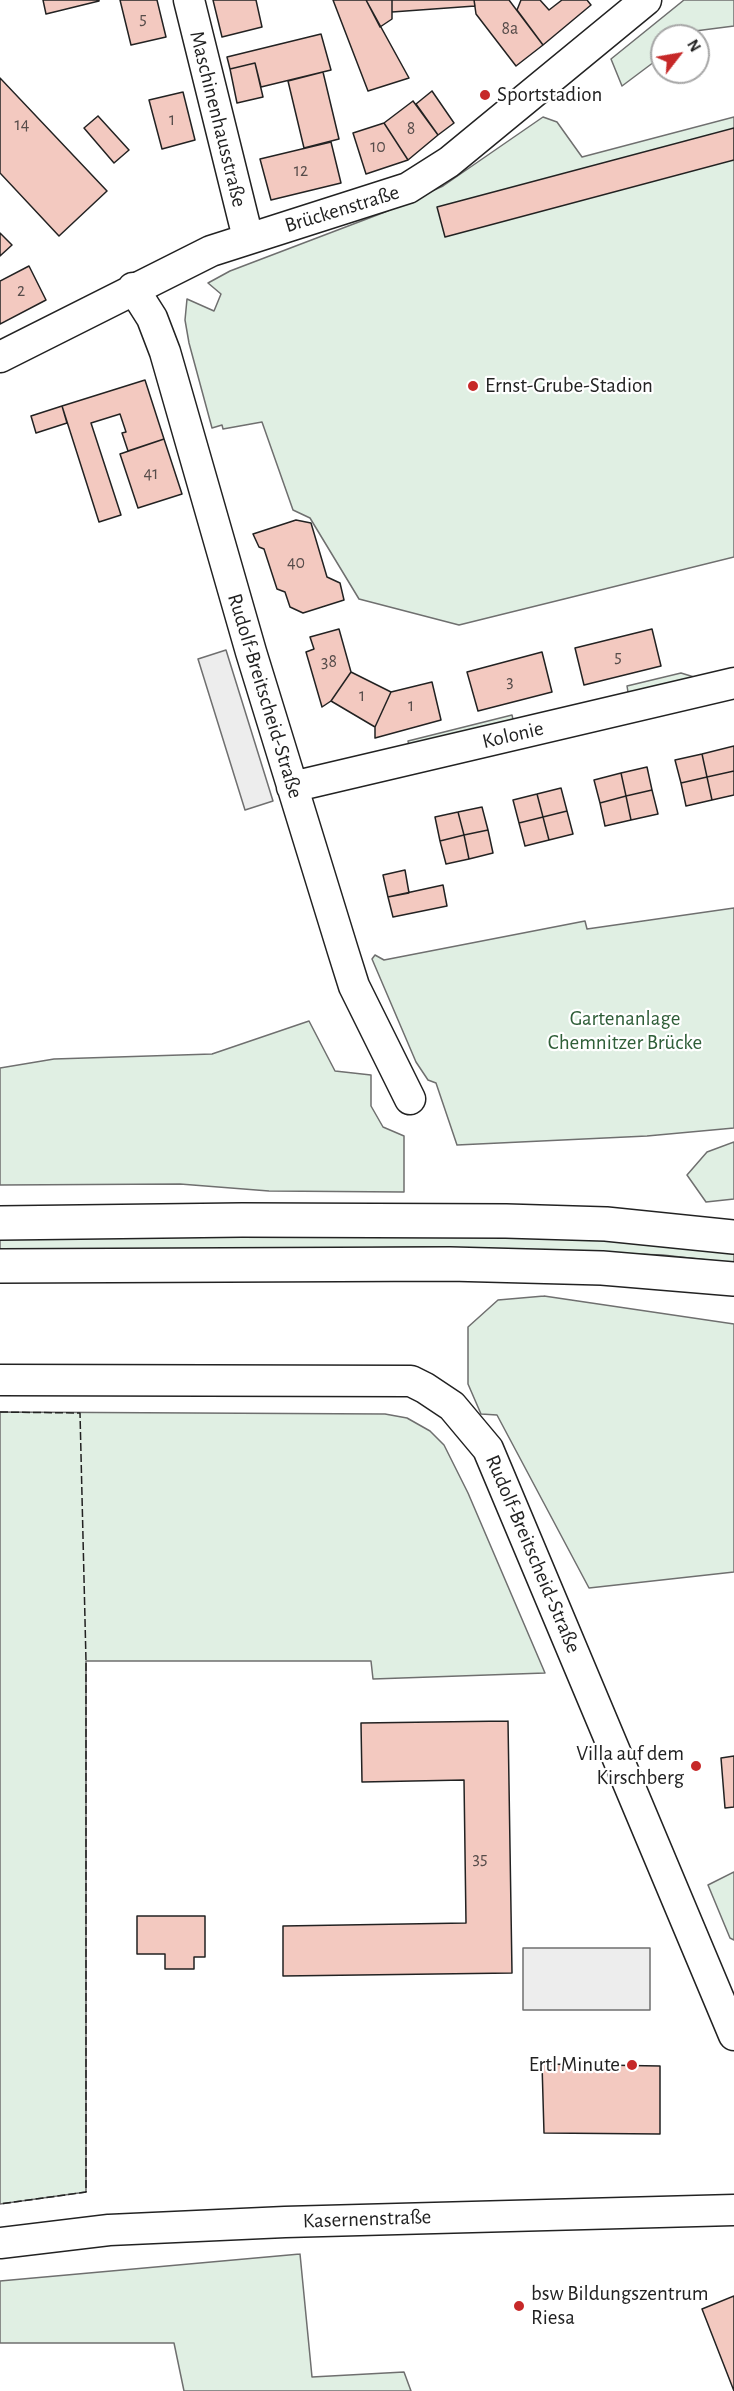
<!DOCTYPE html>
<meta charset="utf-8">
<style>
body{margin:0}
#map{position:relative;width:734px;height:2391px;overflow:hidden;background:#fff;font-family:"Alegreya Sans",sans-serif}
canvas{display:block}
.north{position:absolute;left:650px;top:24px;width:60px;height:60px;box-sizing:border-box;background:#fff;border:2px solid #a7a7a7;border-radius:50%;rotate:59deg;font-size:16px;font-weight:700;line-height:24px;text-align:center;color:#222}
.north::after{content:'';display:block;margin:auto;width:21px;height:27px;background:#c62828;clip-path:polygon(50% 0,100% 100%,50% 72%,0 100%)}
</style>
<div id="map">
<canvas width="734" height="2391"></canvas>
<div class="north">N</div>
</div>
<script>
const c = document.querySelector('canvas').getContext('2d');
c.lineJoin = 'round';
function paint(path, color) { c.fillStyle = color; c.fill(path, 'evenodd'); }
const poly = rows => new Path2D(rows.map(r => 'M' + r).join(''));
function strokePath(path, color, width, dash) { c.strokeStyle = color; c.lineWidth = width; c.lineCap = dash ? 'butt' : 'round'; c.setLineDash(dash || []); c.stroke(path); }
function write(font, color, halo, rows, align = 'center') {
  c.font = font + ' "Alegreya Sans",sans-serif'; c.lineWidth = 4.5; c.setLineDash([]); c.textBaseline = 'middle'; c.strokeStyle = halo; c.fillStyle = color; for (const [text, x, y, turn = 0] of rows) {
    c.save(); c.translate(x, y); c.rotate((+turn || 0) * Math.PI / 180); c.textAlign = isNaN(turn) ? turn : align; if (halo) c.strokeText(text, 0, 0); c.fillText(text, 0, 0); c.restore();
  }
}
const green = poly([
 [684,0,734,0,734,26,695,31,689,36,662,36,662,56,622,86,611,59,684,0],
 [543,117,557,122,582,157,734,117,734,557,459,625,359,599,310,518,293,510,262,422,223,429,222,425,212,428,189,343,185,320,187,299,214,311,221,294,208,283,230,271,385,212,443,186,543,117],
 [681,673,694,677,629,698,627,686,681,673],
 [512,715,514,724,410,750,408,741,512,715],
 [734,908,734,1128,647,1136,457,1145,436,1083,428,1080,416,1062,372,959,375,955,384,960,585,921,587,929,734,908],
 [309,1021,335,1071,371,1075,371,1106,383,1127,404,1136,404,1192,269,1191,180,1184,0,1185,0,1068,54,1059,212,1054,309,1021],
 [734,1142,734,1199,706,1202,687,1175,707,1152,734,1142],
 [511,1233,668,1244,734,1252,734,1263,663,1255,424,1247,0,1253,0,1238,511,1233],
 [544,1296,734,1324,734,1572,589,1588,497,1415,481,1414,468,1384,468,1327,498,1300,544,1296],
 [0,1412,385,1414,407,1418,430,1431,444,1445,468,1493,545,1673,373,1679,371,1661,86,1661,86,2192,0,2204,0,1412],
 [734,1872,734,1940,730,1938,708,1885,734,1872],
 [300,2254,312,2377,404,2372,411,2391,184,2391,174,2343,0,2343,0,2281,300,2254]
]);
const parking = poly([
 [226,650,273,801,245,810,198,659,226,650],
 [523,1948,650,1948,650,2010,523,2010,523,1948]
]);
const building = poly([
 [43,0,99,0,99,1,46,14,43,0],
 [120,0,157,0,166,37,131,45,120,0],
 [213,0,256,0,262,27,222,37,213,0],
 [333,0,366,0,409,78,368,91,333,0],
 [366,0,392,0,392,19,380,27,366,0],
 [392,0,474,0,475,6,392,12,392,0],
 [474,0,509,0,543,45,516,66,476,14,474,0],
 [521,0,540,0,549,10,562,0,587,0,591,5,543,45,517,10,521,0],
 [321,34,331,70,261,87,255,63,230,69,227,57,321,34],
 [255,63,263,97,237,103,230,69,255,63],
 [323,72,339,139,304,148,288,81,323,72],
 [0,78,107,191,59,236,0,173,0,78],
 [432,91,454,123,438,135,416,104,432,91],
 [183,92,195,140,162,149,149,100,183,92],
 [413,101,438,135,408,160,384,123,413,101],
 [98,116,129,150,114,163,84,128,98,116],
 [384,123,408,160,366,174,353,133,384,123],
 [734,128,734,160,445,237,437,207,734,128],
 [331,142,341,183,271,200,260,159,331,142],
 [0,233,12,245,0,256,0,233],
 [29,266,46,300,0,324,0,281,29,266],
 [145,380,164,439,128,451,122,433,126,432,120,414,91,423,121,515,99,522,62,406,145,380],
 [62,406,67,423,36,433,31,416,62,406],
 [164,439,182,494,138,508,120,454,164,439],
 [296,520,311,523,327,577,340,583,344,600,303,613,290,607,285,592,277,589,264,549,259,547,253,534,296,520],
 [339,629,351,672,331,701,322,707,306,652,314,649,310,637,339,629],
 [652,629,661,666,584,685,575,648,652,629],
 [542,652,552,692,478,711,467,672,542,652],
 [351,672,391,692,375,727,331,701,351,672],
 [432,682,441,720,375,738,375,727,391,692,432,682],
 [734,746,734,771,707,777,702,754,734,746],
 [702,754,707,777,681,783,675,760,702,754],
 [647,767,652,790,626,796,621,773,647,767],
 [734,771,734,795,712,800,707,777,734,771],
 [621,773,626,796,600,803,594,780,621,773],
 [707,777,712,800,686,806,681,783,707,777],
 [561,788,567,811,543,817,537,794,561,788],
 [652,790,658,814,631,820,626,796,652,790],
 [537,794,543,817,519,823,513,800,537,794],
 [626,796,631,820,605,826,600,803,626,796],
 [482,807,488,830,464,835,458,812,482,807],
 [567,811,573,834,549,840,543,817,567,811],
 [458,812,464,835,440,841,435,817,458,812],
 [543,817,549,840,525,846,519,823,543,817],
 [488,830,493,853,469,859,464,835,488,830],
 [464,835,469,859,446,864,440,841,464,835],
 [405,870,409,893,388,897,383,875,405,870],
 [443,885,447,906,393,917,388,897,443,885],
 [508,1721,512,1973,283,1976,283,1926,466,1923,464,1780,362,1782,361,1723,508,1721],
 [734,1756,734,1807,725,1808,721,1758,734,1756],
 [137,1916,205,1916,205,1957,194,1957,194,1969,165,1969,165,1954,137,1954,137,1916],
 [542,2064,660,2066,660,2134,544,2133,542,2064],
 [734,2296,734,2391,702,2309,734,2296]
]);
const minor = poly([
 [189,0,248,238],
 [133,288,152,318,165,352,251,652,343,951,354,986,410,1099],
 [0,357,211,251,408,188,449,162,646,0],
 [292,787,734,683],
 [0,1380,411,1381,425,1388,452,1406,488,1449,734,2035],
 [0,2243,109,2230,285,2222,734,2210]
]);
const highway = poly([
 [0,1223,242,1220,506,1221,606,1224,734,1237],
 [0,1266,450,1264,602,1268,734,1279]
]);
const fence = poly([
 [0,1412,80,1413,86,1661,86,2192,0,2204]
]);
const markers = [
 [485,95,6,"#c62828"],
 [473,386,6,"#c62828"],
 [696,1766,6,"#c62828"],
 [632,2065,6,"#c62828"],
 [519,2306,6,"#c62828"]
];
const numberNames = [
 ["5",143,19],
 ["8a",510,29],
 ["1",172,120],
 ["14",22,125],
 ["8",411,129],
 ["10",378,147],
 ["12",301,171],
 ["2",21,291],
 ["41",151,474],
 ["40",296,563],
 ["5",618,657],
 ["38",329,662],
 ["3",510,682],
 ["1",362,696],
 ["1",411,706],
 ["35",480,1859]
];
const poiNames = [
 ["Sportstadion",497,95],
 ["Ernst-Grube-Stadion",485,386],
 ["Villa auf dem",684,1754,"right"],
 ["Kirschberg",684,1778,"right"],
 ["Ertl Minute",620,2065,"right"],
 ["bsw Bildungszentrum",531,2294],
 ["Riesa",531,2318]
];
const streetNames = [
 ["Maschinenhausstraße",218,119,76],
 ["Brückenstraße",342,209,-17],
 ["Rudolf-Breitscheid-Straße",265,696,73],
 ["Kolonie",513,735,-13],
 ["Rudolf-Breitscheid-Straße",533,1554,67],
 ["Kasernenstraße",367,2219,-2]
];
const parkNames = [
 ["Gartenanlage",625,1019],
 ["Chemnitzer Brücke",625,1043]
];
paint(green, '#e0efe3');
strokePath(green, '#6f6f6f', 1.5);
paint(parking, '#ededed');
strokePath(parking, '#6f6f6f', 1.5);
paint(building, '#f3c9c0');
strokePath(building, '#222', 1.5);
strokePath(minor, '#222', 33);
strokePath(highway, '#222', 36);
strokePath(minor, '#fff', 30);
strokePath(highway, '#fff', 33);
strokePath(fence, '#222', 1.5, [8, 3]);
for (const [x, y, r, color] of markers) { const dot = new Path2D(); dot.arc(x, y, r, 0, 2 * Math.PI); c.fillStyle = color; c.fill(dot); strokePath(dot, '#fff', 2); }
write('18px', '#564c4a', null, numberNames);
write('21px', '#222', '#fff', poiNames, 'left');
write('21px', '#222', '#fff', streetNames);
write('21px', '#2f5e38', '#fff', parkNames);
</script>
